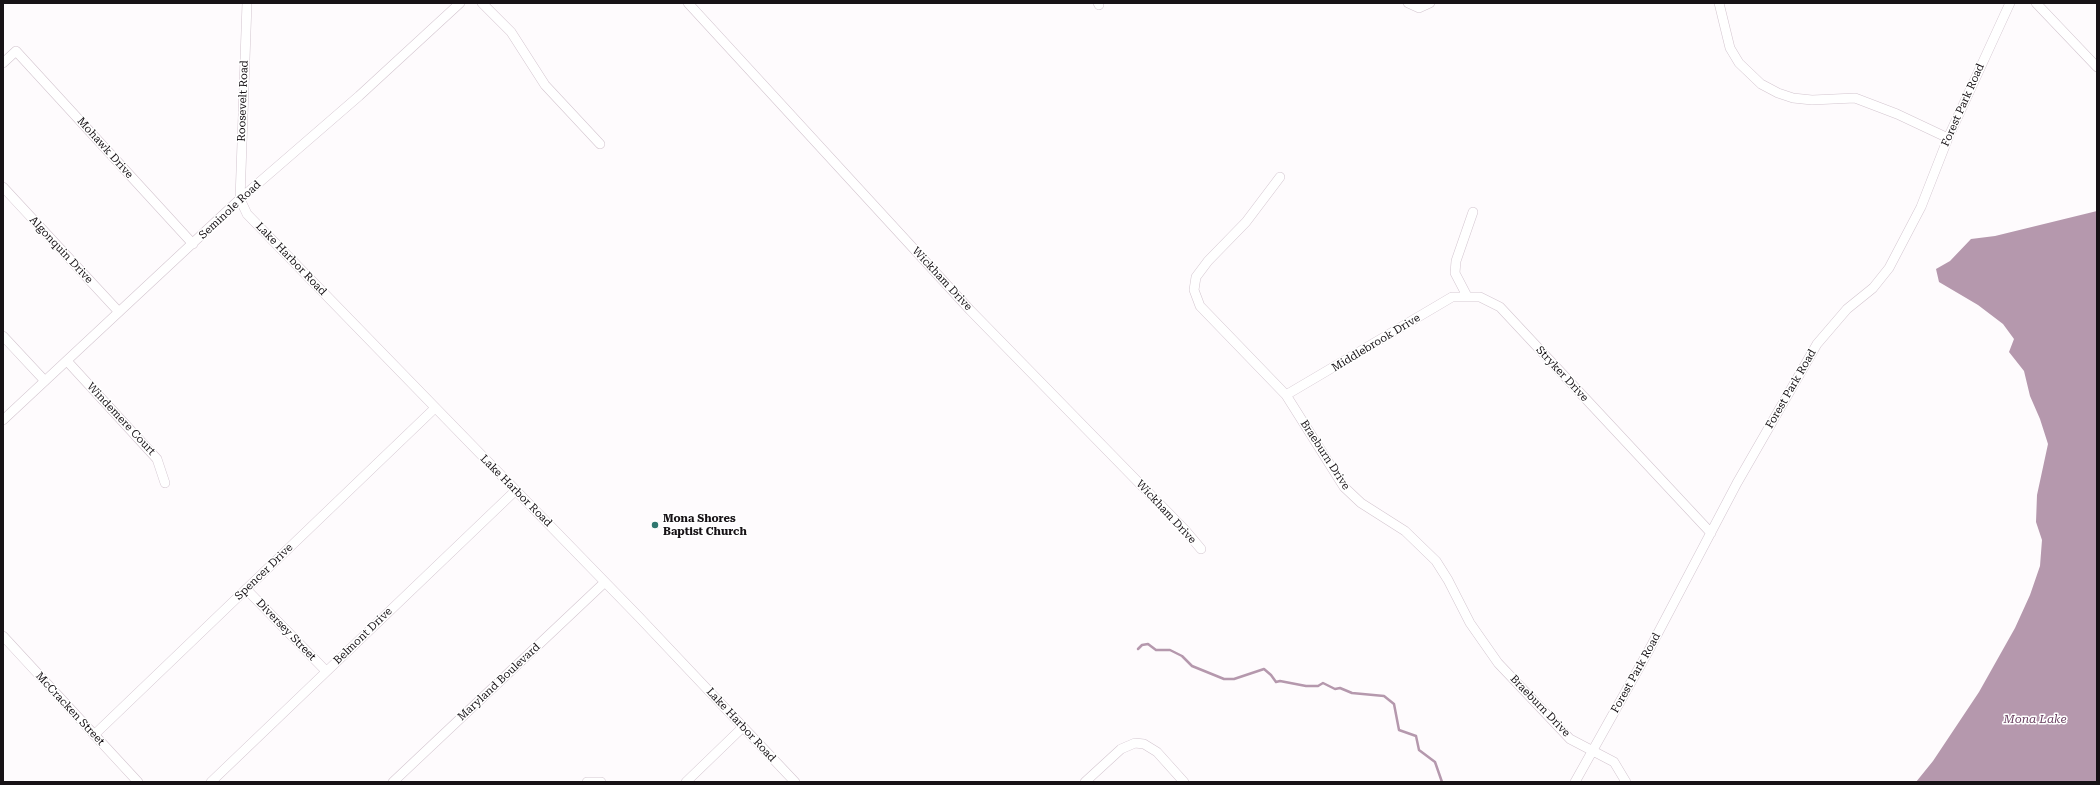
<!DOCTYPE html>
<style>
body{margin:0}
#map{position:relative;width:2100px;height:785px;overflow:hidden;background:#fefbfd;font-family:"Roboto Serif",serif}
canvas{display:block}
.frame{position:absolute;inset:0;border:4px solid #171216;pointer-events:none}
</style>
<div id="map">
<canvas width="2100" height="785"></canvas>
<div class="frame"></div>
</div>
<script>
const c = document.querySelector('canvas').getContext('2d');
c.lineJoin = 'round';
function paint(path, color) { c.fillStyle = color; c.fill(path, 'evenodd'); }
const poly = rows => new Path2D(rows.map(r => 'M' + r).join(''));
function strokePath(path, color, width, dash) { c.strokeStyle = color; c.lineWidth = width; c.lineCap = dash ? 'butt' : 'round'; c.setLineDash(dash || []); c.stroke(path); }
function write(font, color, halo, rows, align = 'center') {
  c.font = font + ' "Roboto Serif",serif'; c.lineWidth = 3; c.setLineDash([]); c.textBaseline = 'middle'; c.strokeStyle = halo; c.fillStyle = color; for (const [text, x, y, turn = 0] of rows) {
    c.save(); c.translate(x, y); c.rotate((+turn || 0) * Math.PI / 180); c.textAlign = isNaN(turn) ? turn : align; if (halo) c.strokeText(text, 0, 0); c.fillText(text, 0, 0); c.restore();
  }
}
const water = poly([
 [2097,211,2097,782,1916,782,1933,761,1979,692,2015,628,2030,595,2040,566,2042,540,2036,522,2037,495,2048,444,2040,419,2030,396,2024,371,2009,352,2014,339,2003,324,1978,305,1939,282,1936,269,1950,261,1971,239,1995,236]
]);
const stream = poly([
 [1138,649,1142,645,1148,644,1156,650,1170,650,1182,656,1192,666,1224,679,1234,679,1264,669,1271,675,1276,682,1280,681,1306,686,1318,686,1323,683,1335,689,1340,688,1352,693,1384,696,1394,704,1399,730,1416,736,1419,750,1435,762,1442,782]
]);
const minor = poly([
 [247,3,240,199,247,214,639,617,795,782],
 [482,3,511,32,545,85,600,144],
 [688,3,970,310,1185,530,1201,549],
 [1098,3,1099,5],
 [1408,3,1419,8,1430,3],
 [1719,3,1730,48,1739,63,1761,84,1778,93,1793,98,1812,100,1855,98,1897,114,1948,138],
 [2036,3,2097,67],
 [3,63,16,51,193,244],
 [1280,177,1246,222,1208,261,1196,277,1194,290,1200,306,1286,395,1344,487,1361,503,1405,531,1436,561,1448,580,1470,623,1498,663,1570,739,1614,762,1626,782],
 [3,187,119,312],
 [1467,296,1455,273,1456,261,1473,212],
 [3,336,45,381],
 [67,361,157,459,165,483],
 [1286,395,1452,297,1480,297,1500,307,1711,533],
 [3,420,240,199,359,96,460,3],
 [246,589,326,671],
 [3,636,138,782],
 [94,735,435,408],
 [211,782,515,491],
 [393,782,605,582],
 [587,782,601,782],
 [686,782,743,727],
 [1085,782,1121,749,1135,743,1144,744,1157,752,1184,782],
 [1575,782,1649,650,1737,483,1817,344,1847,309,1873,288,1889,268,1921,207,1948,138,2010,3]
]);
const markers = [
 [655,525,4,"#2f776f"]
];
const streetNames = [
 ["Roosevelt Road",243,101,-88],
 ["Forest Park Road",1963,105,-66],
 ["Mohawk Drive",105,148,48],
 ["Seminole Road",230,210,-43],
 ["Algonquin Drive",61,250,47],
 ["Lake Harbor Road",291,259,46],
 ["Wickham Drive",942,279,47],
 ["Middlebrook Drive",1376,343,-31],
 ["Stryker Drive",1562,374,47],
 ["Forest Park Road",1791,389,-60],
 ["Windemere Court",121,419,47],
 ["Braeburn Drive",1325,455,57],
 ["Lake Harbor Road",516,491,45],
 ["Wickham Drive",1166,512,47],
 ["Spencer Drive",264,572,-44],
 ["Diversey Street",286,630,46],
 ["Belmont Drive",363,636,-44],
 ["Forest Park Road",1636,673,-61],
 ["Maryland Boulevard",499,682,-43],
 ["Braeburn Drive",1540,706,46],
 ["McCracken Street",70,709,47],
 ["Lake Harbor Road",741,725,47]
];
const poiNames = [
 ["Mona Shores",663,519],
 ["Baptist Church",663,532]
];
const waterNames = [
 ["Mona Lake",2035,719]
];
paint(water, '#b598ad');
strokePath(stream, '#b598ad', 2.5);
strokePath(minor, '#d3c5cf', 10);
strokePath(minor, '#fff', 9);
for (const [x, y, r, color] of markers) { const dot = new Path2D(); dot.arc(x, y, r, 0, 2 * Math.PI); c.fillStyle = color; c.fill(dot); strokePath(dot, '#fff', 1.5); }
write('11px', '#171216', '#fff', streetNames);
write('bold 11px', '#171216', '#fff', poiNames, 'left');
write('italic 12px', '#6a4061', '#fff', waterNames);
</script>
